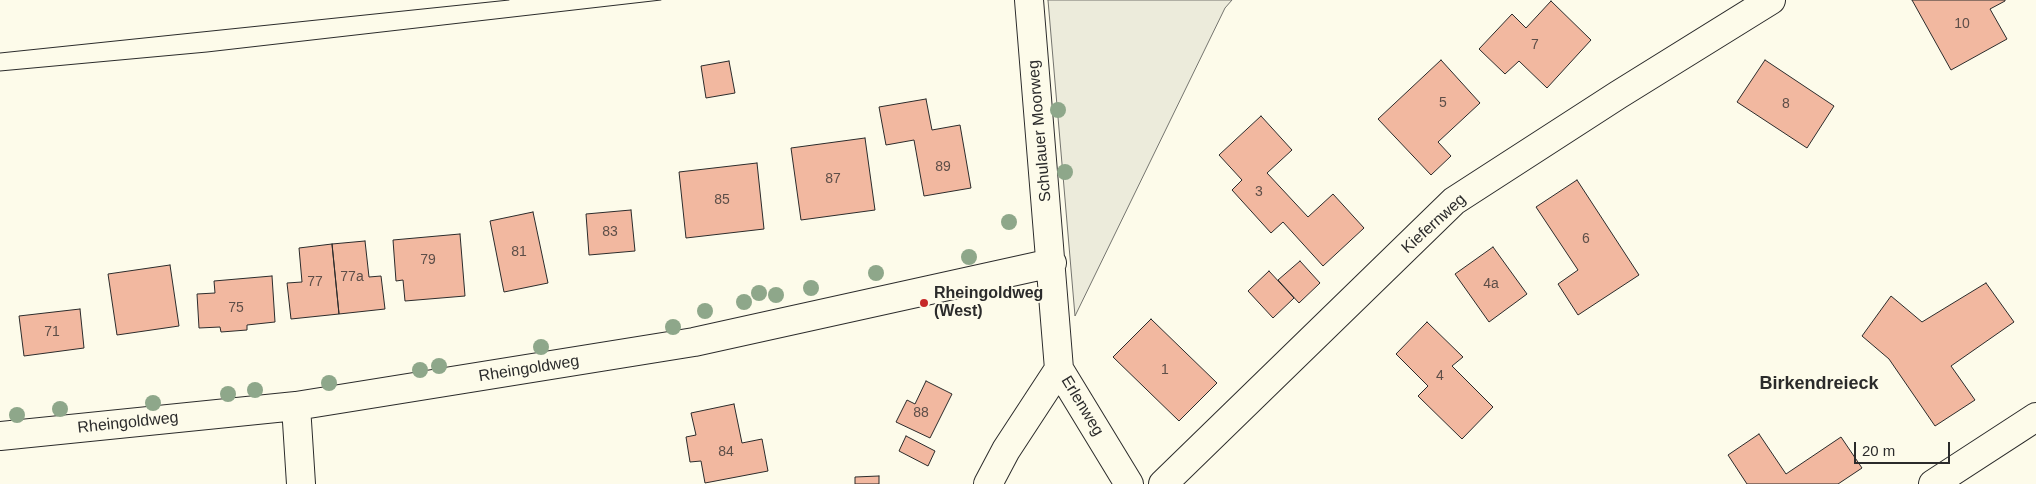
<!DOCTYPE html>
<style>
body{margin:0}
#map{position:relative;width:2036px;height:484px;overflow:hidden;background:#fdfbea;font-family:Helvetica,sans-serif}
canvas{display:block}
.scale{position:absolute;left:1854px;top:442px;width:96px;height:22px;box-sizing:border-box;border:2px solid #2b2b2b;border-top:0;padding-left:6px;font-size:15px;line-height:18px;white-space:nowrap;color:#2b2b2b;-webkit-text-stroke:4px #fdfbea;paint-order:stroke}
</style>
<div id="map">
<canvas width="2036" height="484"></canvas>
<div class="scale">20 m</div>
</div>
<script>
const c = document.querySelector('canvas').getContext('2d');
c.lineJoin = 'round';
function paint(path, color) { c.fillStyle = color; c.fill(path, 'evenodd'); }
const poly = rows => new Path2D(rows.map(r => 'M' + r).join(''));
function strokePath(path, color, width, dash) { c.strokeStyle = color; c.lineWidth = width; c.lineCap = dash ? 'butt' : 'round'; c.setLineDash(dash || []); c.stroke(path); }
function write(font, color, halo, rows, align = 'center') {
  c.font = font + ' Helvetica,sans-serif'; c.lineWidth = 4; c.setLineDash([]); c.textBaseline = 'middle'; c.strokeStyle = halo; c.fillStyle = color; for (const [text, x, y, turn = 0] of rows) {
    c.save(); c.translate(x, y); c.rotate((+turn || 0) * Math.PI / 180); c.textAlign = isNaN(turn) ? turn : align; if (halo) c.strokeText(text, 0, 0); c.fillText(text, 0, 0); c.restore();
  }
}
const green = poly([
 [1048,0,1232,0,1225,8,1075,316,1048,0]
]);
const building = poly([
 [1912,0,2005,0,2005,1,1990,9,2007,39,1951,70,1912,0],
 [1551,1,1591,40,1547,88,1519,61,1505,74,1479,49,1512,14,1526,28,1551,1],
 [1441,60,1480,103,1438,142,1451,156,1431,175,1378,119,1441,60],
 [1765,60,1834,106,1807,148,1737,102,1765,60],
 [729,61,735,93,706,98,701,66,729,61],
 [926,99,932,130,960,125,971,188,924,196,914,140,886,145,879,107,926,99],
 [1261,116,1292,150,1267,173,1308,217,1333,194,1364,228,1323,266,1283,222,1271,233,1232,190,1242,180,1219,155,1261,116],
 [865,138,875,210,801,220,791,148,865,138],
 [757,163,764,229,686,238,679,172,757,163],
 [1577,180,1639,275,1578,315,1558,284,1578,270,1536,207,1577,180],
 [631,210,635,251,589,255,586,214,631,210],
 [533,212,548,283,504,292,490,221,533,212],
 [460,234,465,296,405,301,403,280,396,281,393,240,460,234],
 [365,241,369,277,381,276,385,309,339,314,332,244,365,241],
 [332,244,339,314,291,319,287,283,302,282,299,248,332,244],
 [1493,247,1527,294,1489,322,1455,274,1493,247],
 [1300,261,1320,283,1299,303,1278,280,1300,261],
 [170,265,179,326,117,335,108,274,170,265],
 [1269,271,1294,298,1273,318,1248,291,1269,271],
 [272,276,275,322,247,325,247,330,221,332,220,327,199,328,197,294,215,293,214,281,272,276],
 [1986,283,2014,322,1951,366,1975,400,1935,426,1889,359,1862,336,1891,296,1922,322,1986,283],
 [80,309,84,348,24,356,19,316,80,309],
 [1151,319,1217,383,1179,421,1113,357,1151,319],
 [1427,322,1463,357,1452,366,1493,407,1462,439,1418,396,1428,386,1396,354,1427,322],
 [926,381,952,394,930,438,896,422,907,400,915,404,926,381],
 [734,404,742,443,762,439,768,471,705,483,701,461,690,462,686,437,696,435,691,413,734,404],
 [1759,434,1786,474,1841,437,1862,468,1838,484,1747,484,1728,455,1759,434],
 [906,436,935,451,928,466,899,451,906,436],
 [879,476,879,484,855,484,855,477,879,476]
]);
const minor = poly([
 [1029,0,1059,369,1129,484],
 [296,406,301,484],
 [0,436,296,406,694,342,1052,263],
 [988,484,1006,450,1059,369],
 [1163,484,1454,201,1618,95,1771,0],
 [1933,484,2036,417]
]);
const tram = poly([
 [0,53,509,0],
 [0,71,207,52,661,0]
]);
const trees = [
 [1058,110],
 [1065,172],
 [1009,222],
 [969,257],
 [876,273],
 [811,288],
 [759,293],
 [776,295],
 [744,302],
 [705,311],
 [673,327],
 [541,347],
 [439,366],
 [420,370],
 [329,383],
 [255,390],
 [228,394],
 [153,403],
 [60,409],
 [17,415]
];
const markers = [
 [924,303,5,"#c62828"]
];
const numberNames = [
 ["10",1962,24],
 ["7",1535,45],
 ["5",1443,103],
 ["8",1786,104],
 ["89",943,167],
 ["87",833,179],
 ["3",1259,192],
 ["85",722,200],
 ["83",610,232],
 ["6",1586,239],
 ["81",519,252],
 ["79",428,260],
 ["77a",352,277],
 ["77",315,282],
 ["4a",1491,284],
 ["75",236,308],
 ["71",52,332],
 ["1",1165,370],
 ["4",1440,376],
 ["88",921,413],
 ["84",726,452]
];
const streetNames = [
 ["Schulauer Moorweg",1040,131,-95],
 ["Kiefernweg",1434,224,-42],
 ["Rheingoldweg",529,369,-9],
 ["Erlenweg",1082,406,59],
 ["Rheingoldweg",128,423,-6]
];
const poiNames = [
 ["Rheingoldweg",934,294],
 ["(West)",934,312]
];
const neighbourhoodNames = [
 ["Birkendreieck",1819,384]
];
paint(green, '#ecebdb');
strokePath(green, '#74746e', 1);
paint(building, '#f2b8a0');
strokePath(building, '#2b2b2b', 1);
strokePath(minor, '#2b2b2b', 30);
strokePath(minor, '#fdfbea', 28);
strokePath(tram, '#2b2b2b', 1);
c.fillStyle = '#8ea78a';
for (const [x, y] of trees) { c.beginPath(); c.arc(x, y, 8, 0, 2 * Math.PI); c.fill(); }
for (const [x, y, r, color] of markers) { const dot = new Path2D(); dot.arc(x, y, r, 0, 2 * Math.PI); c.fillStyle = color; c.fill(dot); strokePath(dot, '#fdfbea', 2); }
write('14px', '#5d4e48', null, numberNames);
write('16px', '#2b2b2b', '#fdfbea', streetNames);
write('bold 16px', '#2b2b2b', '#fdfbea', poiNames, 'left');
write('bold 18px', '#2b2b2b', '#fdfbea', neighbourhoodNames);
</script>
